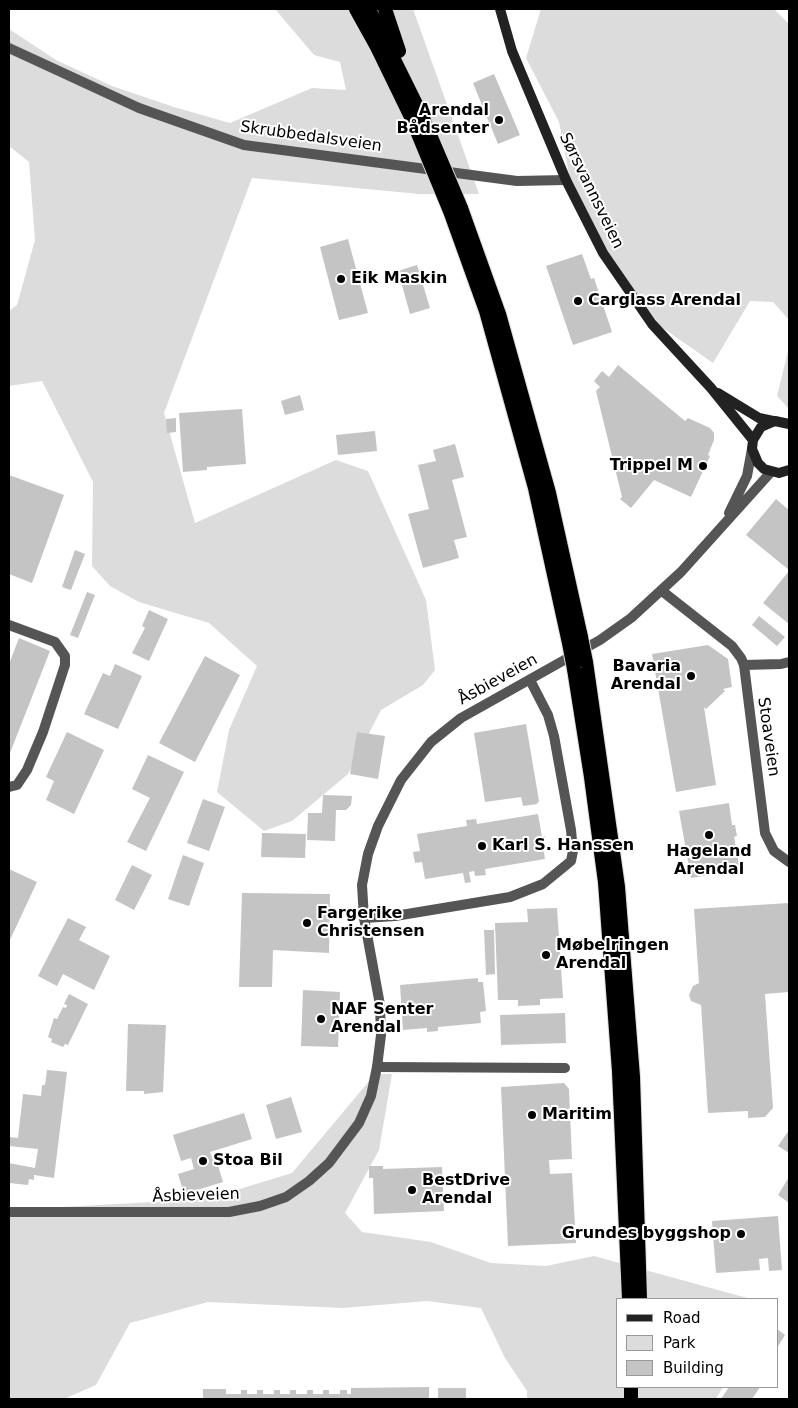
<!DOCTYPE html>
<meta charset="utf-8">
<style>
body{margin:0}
#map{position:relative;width:798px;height:1408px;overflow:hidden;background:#fff;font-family:"DejaVu Sans",sans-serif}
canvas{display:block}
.frame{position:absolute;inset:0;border:10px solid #000;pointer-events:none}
.legend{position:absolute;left:616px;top:1298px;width:162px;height:90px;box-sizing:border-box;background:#fff;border:1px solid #999;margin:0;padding:6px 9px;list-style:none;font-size:15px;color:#000}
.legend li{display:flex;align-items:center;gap:10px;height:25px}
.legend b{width:25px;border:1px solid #999}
</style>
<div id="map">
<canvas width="798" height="1408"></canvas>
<div class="frame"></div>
<ul class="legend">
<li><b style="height:6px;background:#222"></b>Road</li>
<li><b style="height:14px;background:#dcdcdc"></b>Park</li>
<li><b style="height:14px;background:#c4c4c4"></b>Building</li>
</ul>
</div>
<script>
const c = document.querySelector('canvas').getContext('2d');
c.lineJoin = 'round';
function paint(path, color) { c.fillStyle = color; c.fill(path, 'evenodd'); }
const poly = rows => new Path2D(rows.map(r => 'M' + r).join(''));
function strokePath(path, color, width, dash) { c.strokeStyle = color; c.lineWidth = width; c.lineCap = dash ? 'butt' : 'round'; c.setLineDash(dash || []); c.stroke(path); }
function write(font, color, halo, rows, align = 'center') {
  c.font = font + ' "DejaVu Sans",sans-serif'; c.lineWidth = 4; c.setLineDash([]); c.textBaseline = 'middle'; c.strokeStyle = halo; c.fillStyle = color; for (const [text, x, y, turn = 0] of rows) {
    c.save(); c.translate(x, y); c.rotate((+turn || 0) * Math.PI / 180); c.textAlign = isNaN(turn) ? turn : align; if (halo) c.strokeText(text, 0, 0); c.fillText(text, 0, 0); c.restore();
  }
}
const green = poly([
 [275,9,413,9,479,194,419,194,252,178,164,413,195,523,336,460,368,471,426,600,435,670,423,685,381,710,348,774,292,821,264,831,217,792,229,730,257,666,209,623,139,602,110,586,92,566,93,482,42,381,9,386,9,311,17,305,35,240,29,162,9,146,9,29,56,60,112,86,174,107,230,123,312,88,346,90,340,62,314,55],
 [541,9,774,9,789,24,789,320,773,302,750,301,713,363,660,326,575,205,559,122,526,58],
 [789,347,789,409,777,396],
 [375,1074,392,1074,379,1150,345,1213,362,1232,431,1242,491,1263,546,1266,594,1256,751,1299,617,1299,617,1387,723,1387,716,1399,527,1399,527,1391,505,1358,481,1308,427,1301,343,1308,208,1302,130,1323,96,1385,64,1399,9,1399,9,1210,207,1199,292,1173]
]);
const building = poly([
 [494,74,520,135,498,144,473,83],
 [348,239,368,313,339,320,320,247],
 [582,254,591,279,594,278,612,332,573,345,546,266],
 [417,265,430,308,410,314,398,271],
 [618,365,685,421,688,418,710,428,714,433,714,440,708,455,710,456,691,497,654,480,631,508,620,499,622,497,596,391,600,387,594,381,602,371,609,377],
 [300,395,304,410,285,415,281,401],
 [242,409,246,464,207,467,207,470,183,472,179,413],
 [176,418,176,432,167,433,166,419],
 [375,431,377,451,338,455,336,435],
 [455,444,464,477,452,480,467,537,454,540,459,558,423,568,408,514,429,509,418,465,436,461,433,450],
 [9,475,64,495,32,583,9,574],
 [776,499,789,510,789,570,746,535],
 [75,550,85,554,71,590,62,587],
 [789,571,789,624,763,603],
 [87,592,95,595,78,638,70,635],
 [149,610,168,619,149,661,132,653,145,628,142,626],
 [759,616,785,637,777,646,752,625],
 [19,638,50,651,10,753,9,664],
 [708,645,728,659,732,687,723,689,725,691,706,709,704,707,716,785,676,792,652,654],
 [205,656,240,675,195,762,159,743],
 [115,664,142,676,118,729,84,714,103,673,110,676],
 [526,724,539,801,537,804,523,806,521,797,485,802,474,733],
 [67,732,104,750,74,814,46,800,54,781,46,777],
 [357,732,385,736,378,779,350,774],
 [148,755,184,772,146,851,127,842,150,798,132,789],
 [323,795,352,796,351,805,346,810,336,810,335,841,307,840,308,813,322,813],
 [203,799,225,807,209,851,187,843],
 [729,803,732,825,735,825,737,836,734,837,740,870,691,878,679,811],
 [538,814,542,837,545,836,546,840,542,841,545,859,485,869,486,875,475,876,474,871,469,872,471,882,465,883,463,873,425,879,422,862,415,863,413,852,420,851,417,834,467,826,466,820,476,819,477,824],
 [262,833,306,834,305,858,261,857],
 [183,855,204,863,189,906,168,899],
 [132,865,152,875,134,910,115,900],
 [9,869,37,882,9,942],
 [242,893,330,894,329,953,273,950,272,987,239,987],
 [789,903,789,992,765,994,773,1108,765,1117,748,1118,748,1111,708,1113,701,1005,691,1001,689,995,693,986,699,983,694,909],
 [557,908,563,998,540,999,540,1005,518,1006,518,1000,498,1000,495,923,528,922,527,909],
 [68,918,86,927,79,940,110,956,94,990,63,974,57,986,38,976],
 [484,930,494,930,495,974,486,975],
 [478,978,478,982,483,982,486,1011,480,1012,481,1023,438,1027,438,1031,427,1032,427,1028,403,1030,400,985],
 [303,990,340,992,338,1047,301,1046],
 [69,994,88,1004,68,1045,65,1044,63,1047,51,1042,52,1039,48,1037,54,1018,57,1019,63,1007,66,1008,67,1005,64,1004],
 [565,1013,566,1043,501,1045,500,1015],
 [128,1024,166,1025,163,1092,144,1094,144,1091,126,1091],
 [47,1070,67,1072,54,1178,34,1175,34,1180,29,1179,28,1185,9,1183,9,1163,35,1168,38,1149,9,1146,9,1137,18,1138,23,1094,41,1096,42,1085,45,1085],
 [564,1083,569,1089,572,1159,549,1160,550,1174,572,1173,576,1243,508,1246,501,1087],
 [291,1097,302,1132,276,1139,266,1105],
 [244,1113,252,1139,210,1152,214,1163,217,1162,223,1182,184,1194,178,1174,194,1169,191,1158,181,1161,173,1135],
 [789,1130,789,1153,778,1146],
 [369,1166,383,1166,383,1169,442,1167,444,1211,374,1214,373,1178,369,1178],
 [789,1177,789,1203,778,1195],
 [778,1216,782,1270,769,1271,768,1258,759,1259,760,1270,716,1273,712,1221],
 [777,1329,785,1335,777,1348],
 [429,1387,429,1399,203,1399,203,1389,226,1389,226,1394,241,1394,241,1390,247,1390,247,1394,257,1394,257,1390,263,1390,263,1394,274,1394,274,1390,280,1390,280,1394,290,1394,290,1390,296,1390,296,1394,307,1394,307,1390,313,1390,313,1394,323,1394,323,1390,329,1390,329,1394,340,1394,340,1390,347,1390,347,1394,351,1394,351,1388],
 [729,1387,760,1387,752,1399,721,1399],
 [438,1388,466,1388,466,1399,438,1399]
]);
const minor = poly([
 [9,48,139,108,244,145,517,181,566,180],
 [9,625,55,642,65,656,65,665,43,732,27,770,17,785,9,787],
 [744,665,781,664,789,662],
 [364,918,395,916,510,897,543,884,571,861,573,851,571,830,554,736,548,715,530,680],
 [377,1067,565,1068]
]);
const tertiary = poly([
 [729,513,747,476,752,449],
 [662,591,732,646,741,658,744,665,765,833,774,851,789,862],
 [9,1212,229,1212,260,1206,286,1197,309,1181,329,1163,359,1123,371,1096,377,1067,381,1035,380,1005,364,918,362,885,368,854,378,826,401,780,431,742,461,718,600,640,631,618,681,572,771,472]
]);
const secondary = poly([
 [500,9,512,51,566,180,603,253,652,324,711,388,753,440],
 [718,393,759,418,773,421],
 [789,424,775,421,761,427,753,440,752,449,758,463,764,469,779,473,789,470]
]);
const trunk = poly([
 [356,9,376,45,412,119],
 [369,9,422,116],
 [385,9,399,51],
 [461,208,499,314,549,493,581,637],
 [450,211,486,311,535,488,569,643],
 [586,662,618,887,633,1077,640,1299],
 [574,669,591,777,605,882,619,1071,629,1299],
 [631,1387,631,1399]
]);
const trunkBridge = poly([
 [422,116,461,208],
 [412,119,450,211],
 [581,637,586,662],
 [569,643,574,669]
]);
const markers = [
 [499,120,5,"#000"],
 [341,279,5,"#000"],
 [578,301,5,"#000"],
 [703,466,5,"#000"],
 [691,676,5,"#000"],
 [709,835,5,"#000"],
 [482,846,5,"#000"],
 [307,923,5,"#000"],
 [546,955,5,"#000"],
 [321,1019,5,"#000"],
 [532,1115,5,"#000"],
 [203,1161,5,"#000"],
 [412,1190,5,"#000"],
 [741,1234,5,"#000"]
];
const poiNames = [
 ["Arendal",489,111,"right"],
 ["Bådsenter",489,129,"right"],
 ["Eik Maskin",351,279],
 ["Carglass Arendal",588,301],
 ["Trippel M",693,466,"right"],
 ["Bavaria",681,667,"right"],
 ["Arendal",681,685,"right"],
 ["Karl S. Hanssen",492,846],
 ["Hageland",709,852,"center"],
 ["Arendal",709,870,"center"],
 ["Fargerike",317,914],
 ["Christensen",317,932],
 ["Møbelringen",556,946],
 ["Arendal",556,964],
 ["NAF Senter",331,1010],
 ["Arendal",331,1028],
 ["Maritim",542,1115],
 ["Stoa Bil",213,1161],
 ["BestDrive",422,1181],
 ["Arendal",422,1199],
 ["Grundes byggshop",731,1234,"right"]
];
const streetNames = [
 ["Skrubbedalsveien",311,137,8],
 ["Sørsvannsveien",591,191,64],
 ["Åsbieveien",498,680,-29],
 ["Stoaveien",768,737,82],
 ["Åsbieveien",196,1196,-2]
];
paint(green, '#dcdcdc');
paint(building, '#c4c4c4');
strokePath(trunk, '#dbdbdb', 16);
strokePath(minor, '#555', 10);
strokePath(tertiary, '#555', 10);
strokePath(secondary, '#222', 10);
strokePath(trunk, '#000', 14);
strokePath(trunkBridge, '#dbdbdb', 16, []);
strokePath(trunkBridge, '#000', 14);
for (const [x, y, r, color] of markers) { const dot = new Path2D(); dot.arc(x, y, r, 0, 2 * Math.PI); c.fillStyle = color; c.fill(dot); strokePath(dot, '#fff', 2); }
write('bold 16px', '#000', '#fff', poiNames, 'left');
write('16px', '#000', '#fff', streetNames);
</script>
